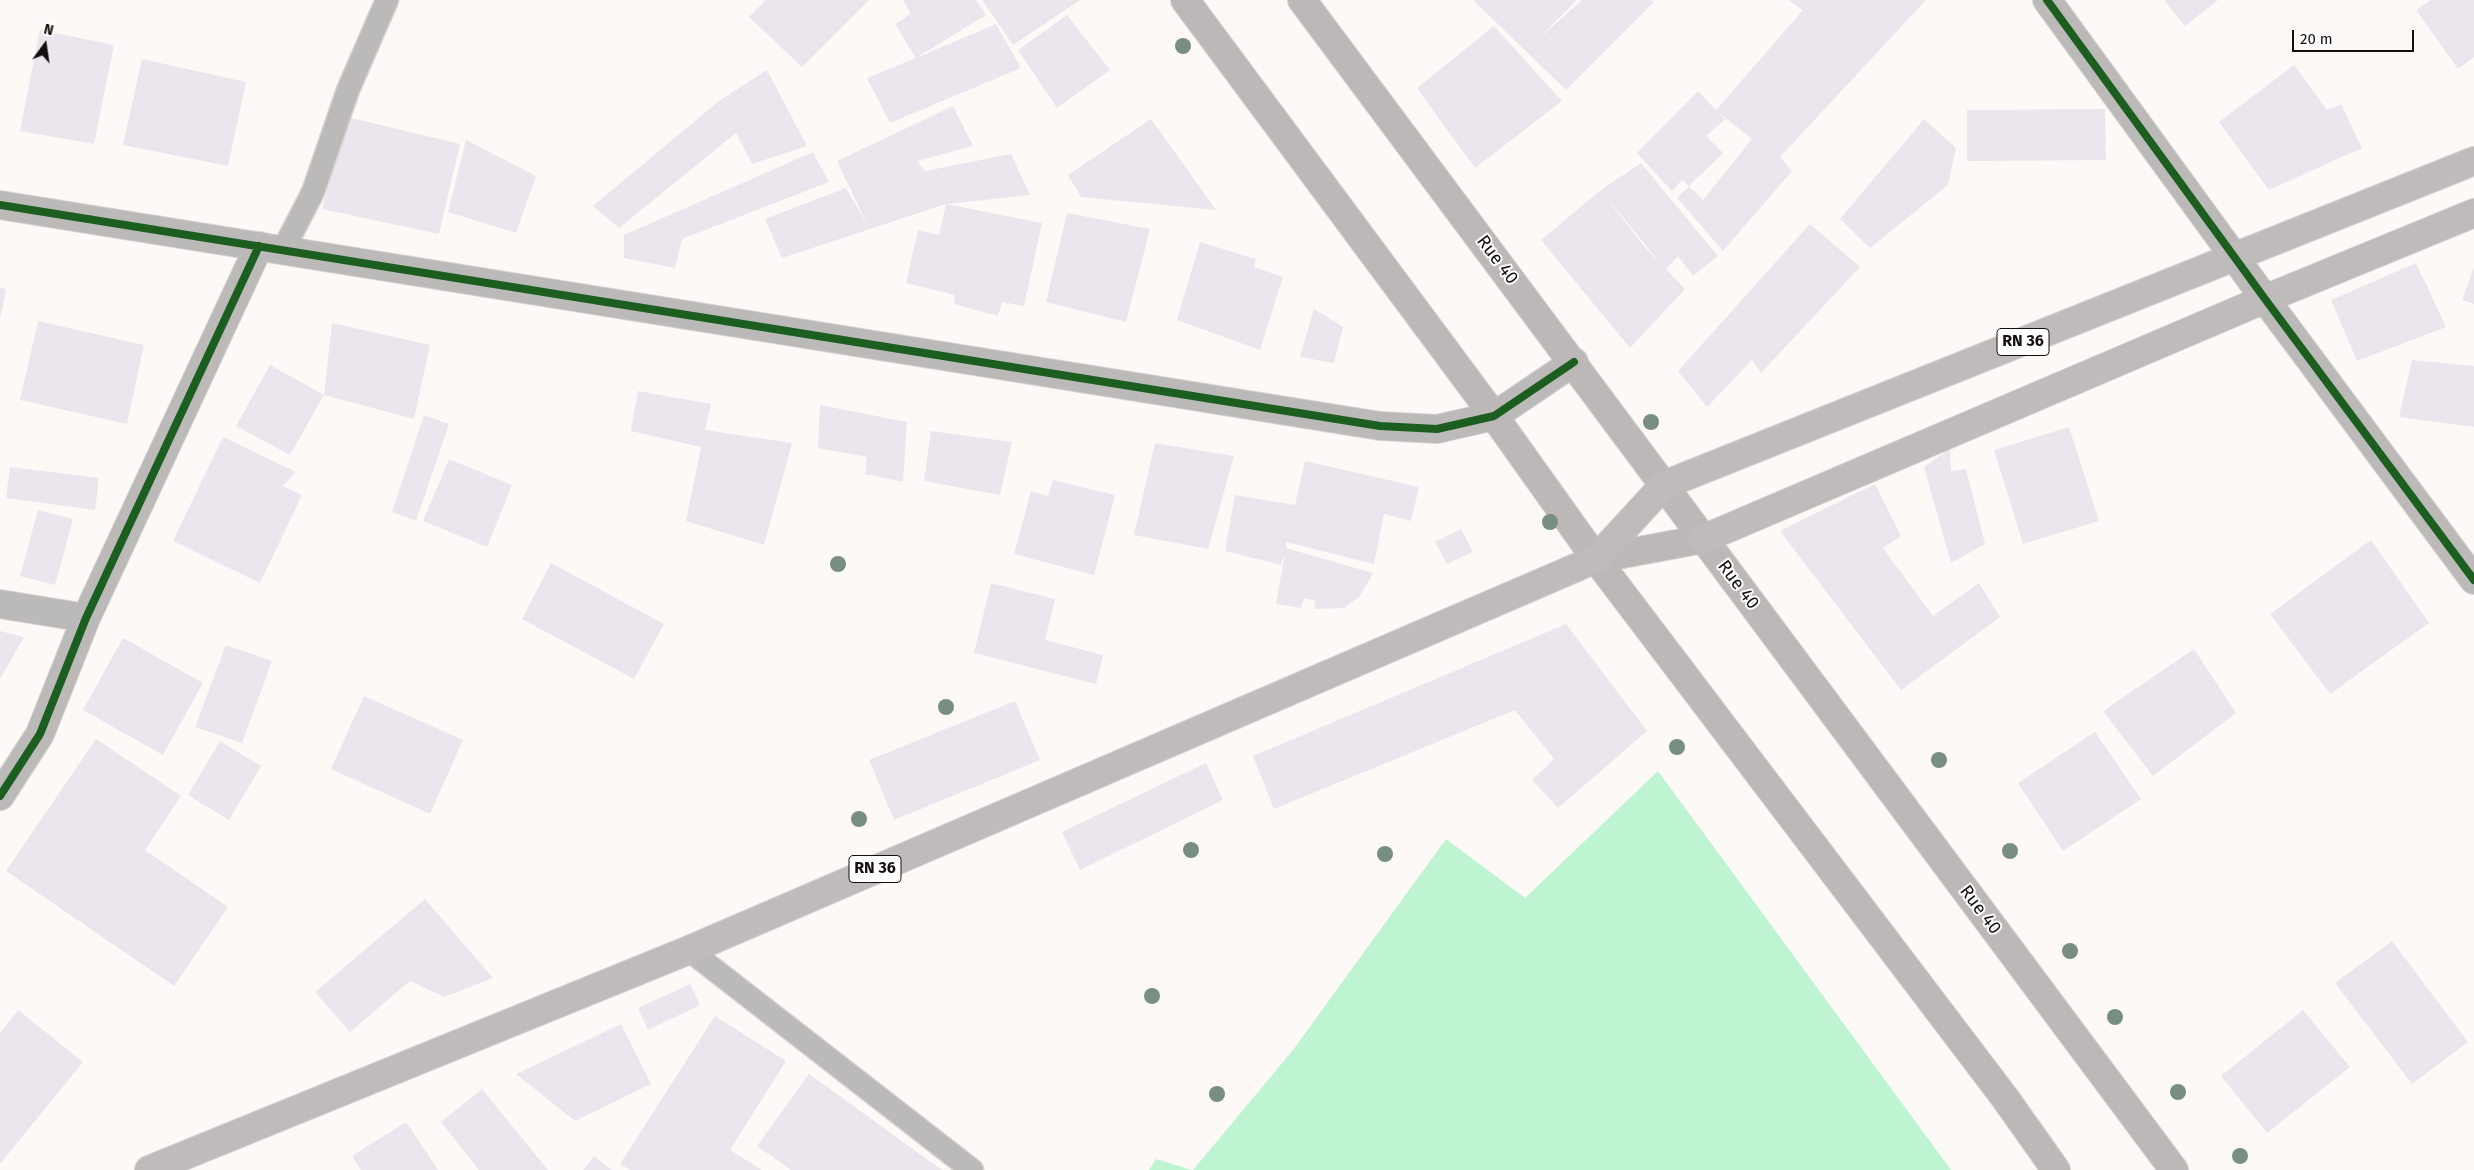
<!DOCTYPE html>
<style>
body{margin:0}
#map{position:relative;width:2474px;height:1170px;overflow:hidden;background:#fdf9f7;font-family:"Fira Sans",sans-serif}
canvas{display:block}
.north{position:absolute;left:20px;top:20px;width:50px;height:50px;-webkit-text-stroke:4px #fff;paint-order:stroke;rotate:14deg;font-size:14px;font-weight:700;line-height:20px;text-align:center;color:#140f0d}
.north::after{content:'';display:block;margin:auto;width:18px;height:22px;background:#140f0d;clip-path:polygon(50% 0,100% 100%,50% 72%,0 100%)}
.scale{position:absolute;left:2292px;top:30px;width:122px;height:22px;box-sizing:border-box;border:2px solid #140f0d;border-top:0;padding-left:6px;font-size:15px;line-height:18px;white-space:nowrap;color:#140f0d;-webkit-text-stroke:4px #fff;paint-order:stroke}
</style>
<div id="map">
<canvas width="2474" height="1170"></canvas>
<div class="north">N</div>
<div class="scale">20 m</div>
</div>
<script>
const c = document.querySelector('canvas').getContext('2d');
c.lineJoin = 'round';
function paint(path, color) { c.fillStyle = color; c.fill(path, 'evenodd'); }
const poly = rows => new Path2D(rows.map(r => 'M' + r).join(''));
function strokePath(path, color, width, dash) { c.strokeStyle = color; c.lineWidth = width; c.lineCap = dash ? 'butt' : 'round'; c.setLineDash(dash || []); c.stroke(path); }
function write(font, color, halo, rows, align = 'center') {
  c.font = font + ' "Fira Sans",sans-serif'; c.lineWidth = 4; c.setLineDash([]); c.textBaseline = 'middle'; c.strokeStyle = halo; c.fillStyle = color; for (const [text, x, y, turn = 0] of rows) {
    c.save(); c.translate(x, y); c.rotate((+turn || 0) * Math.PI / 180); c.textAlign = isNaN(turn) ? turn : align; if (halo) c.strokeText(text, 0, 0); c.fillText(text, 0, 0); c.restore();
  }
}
const green = poly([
 [1658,771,1951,1170,1193,1170,1293,1050,1446,839,1525,898],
 [1156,1159,1192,1170,1149,1170]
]);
const building = poly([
 [766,0,869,0,802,67,749,17],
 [903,0,976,0,986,15,916,58,996,24,1021,68,890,123,867,78,916,58,895,24,911,14],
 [982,0,1080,0,1013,45],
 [1473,0,1577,0,1535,42,1582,0,1651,0,1654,2,1566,90],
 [1788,0,1926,0,1780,157,1792,171,1723,251,1677,198,1689,186,1703,200,1752,139,1717,111,1725,119,1706,136,1723,153,1689,186,1682,180,1672,191,1637,153,1698,91,1716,110,1803,10],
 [2164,0,2218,0,2185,26],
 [2431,0,2474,0,2474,57,2458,69,2416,10],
 [1067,15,1110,70,1057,108,1018,50],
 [1494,26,1562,101,1475,168,1417,88],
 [40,30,114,45,94,144,20,131],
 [142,59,246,82,228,166,123,145],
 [2294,65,2327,110,2341,104,2362,148,2269,190,2219,122],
 [767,70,807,146,752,164,736,133,619,228,593,206,719,101],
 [953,106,973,146,917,161,925,171,1011,154,1030,195,946,204,1042,223,1024,306,1002,302,998,316,954,304,955,295,906,283,918,230,939,235,946,204,782,258,765,219,846,188,868,226,837,161],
 [2105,109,2106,160,1967,161,1967,110],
 [347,117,460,144,439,234,322,209],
 [1151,119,1216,210,1081,197,1068,175],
 [1924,119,1956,148,1948,185,1870,248,1840,219],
 [466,140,536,176,516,233,448,212],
 [813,152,829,182,682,239,675,268,624,258,624,235],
 [1641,163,1718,256,1693,276,1678,256,1666,269,1685,289,1630,348,1541,240,1601,190],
 [1611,204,1612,204,1662,265,1643,245],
 [1067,213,1150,229,1126,322,1046,302],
 [1810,224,1860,267,1761,373,1752,360,1707,407,1678,371],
 [1200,242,1256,259,1254,267,1283,277,1260,350,1177,320],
 [2416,263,2446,327,2357,361,2331,300],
 [2474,267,2474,304,2462,300],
 [0,288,6,289,1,316,0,315],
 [1314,309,1343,327,1334,363,1300,357],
 [38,321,144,345,127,424,20,400],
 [332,323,430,345,414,419,324,395,290,455,236,426,270,365,324,395],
 [2412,360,2474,366,2474,427,2399,417],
 [638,391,711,404,705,430,792,443,764,545,686,521,701,447,631,431],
 [820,405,907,422,903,482,865,474,867,457,818,448],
 [424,415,449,424,416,521,392,512],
 [2069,427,2099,521,2023,544,1994,450],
 [931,431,1012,442,1000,495,924,481],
 [223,437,296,472,283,486,302,495,260,583,173,541],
 [1155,443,1234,456,1208,549,1134,535],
 [1950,449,1951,471,1966,469,1985,544,1951,563,1924,467],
 [449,459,512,485,487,547,423,521],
 [1305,461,1419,487,1411,521,1384,514,1374,564,1286,542,1286,548,1373,573,1360,596,1344,608,1314,609,1316,601,1304,598,1301,608,1276,604,1285,553,1281,565,1225,551,1235,495,1295,505],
 [10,467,99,478,95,510,6,498],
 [1053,480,1115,495,1094,575,1014,554,1031,491,1048,496],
 [1875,484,1901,536,1883,548,1933,616,1979,583,2000,617,1901,690,1780,531],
 [38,510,73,519,55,585,20,576],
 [1461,529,1473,552,1447,564,1435,542],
 [2371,540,2429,623,2330,694,2270,614],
 [551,563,664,624,634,679,522,619],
 [991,583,1055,599,1045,640,1103,655,1096,684,974,653],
 [1566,624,1647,731,1558,808,1532,780,1554,759,1515,710,1274,809,1253,756],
 [0,631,24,637,0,679],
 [123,638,203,683,163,755,83,710],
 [226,645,272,661,242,743,195,727],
 [2194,649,2236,713,2153,776,2103,711],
 [364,696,463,740,430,814,331,769],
 [1015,701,1040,760,894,820,869,760],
 [2095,732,2141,799,2063,851,2018,783],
 [96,739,181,796,145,850,228,907,174,986,6,871],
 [220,741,261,766,229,820,188,795],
 [1206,763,1223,800,1080,870,1062,832],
 [425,899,493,978,444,997,410,981,350,1032,315,992],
 [2392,941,2468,1042,2412,1084,2335,983],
 [690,984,700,1005,648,1030,638,1008],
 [18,1010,83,1062,0,1164,0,1033],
 [2303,1010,2350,1067,2267,1133,2221,1076],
 [715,1016,786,1061,730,1150,762,1170,630,1170,620,1164],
 [621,1024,651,1084,575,1121,516,1074],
 [809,1074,942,1170,791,1170,757,1146],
 [482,1089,548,1170,479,1170,441,1122],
 [406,1122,438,1170,361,1170,352,1156],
 [594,1156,612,1170,583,1170]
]);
const service = poly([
 [283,250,313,192,348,90,387,0],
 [689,950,972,1170]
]);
const minor = poly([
 [2047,0,2265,299,2474,580],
 [0,604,86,618],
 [0,796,40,734,86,618,259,246]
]);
const tertiary = poly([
 [0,205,1380,426,1437,429,1494,416,1574,362]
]);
const secondary = poly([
 [1185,0,1494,416,1596,559,2005,1098,2056,1170],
 [1302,0,2174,1170],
 [1596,559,1703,539]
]);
const primary = poly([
 [1703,539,2265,299,2474,213],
 [149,1170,689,950,1596,559,1664,485,2474,161]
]);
const cycleway = poly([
 [2047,0,2265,299,2474,580],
 [0,205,1380,426,1437,429,1494,416,1574,362],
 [0,796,40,734,86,618,259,246]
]);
const trees = [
 [1183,46],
 [1651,422],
 [1550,522],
 [838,564],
 [946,707],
 [1677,747],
 [1939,760],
 [859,819],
 [1191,850],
 [2010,851],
 [1385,854],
 [2070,951],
 [1152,996],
 [2115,1017],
 [2178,1092],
 [1217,1094],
 [2240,1156]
];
const shields = [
 [2023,342,52],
 [875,869,52]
];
const shieldNames = [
 ["RN 36",2023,342],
 ["RN 36",875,869]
];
const streetNames = [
 ["Rue 40",1497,260,53],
 ["Rue 40",1738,585,53],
 ["Rue 40",1980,910,53]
];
paint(green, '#bef4d2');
paint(building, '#ebe5ee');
strokePath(service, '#d7d4d2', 25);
strokePath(minor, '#d7d4d2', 30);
strokePath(tertiary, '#d7d4d2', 30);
strokePath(secondary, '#d7d4d2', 30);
strokePath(primary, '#d7d4d2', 30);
strokePath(service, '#bcb9b9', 22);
strokePath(minor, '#bcb9b9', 28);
strokePath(tertiary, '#bcb9b9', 28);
strokePath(secondary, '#bcb8b7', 28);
strokePath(primary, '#bfbbbb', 28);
strokePath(cycleway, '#1b5e20', 8);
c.fillStyle = '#778e81';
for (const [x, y] of trees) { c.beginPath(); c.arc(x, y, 8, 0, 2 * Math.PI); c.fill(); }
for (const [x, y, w] of shields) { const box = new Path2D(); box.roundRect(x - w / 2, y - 13.5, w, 27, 4); c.fillStyle = '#fff'; c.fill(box); strokePath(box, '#140f0d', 1); }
write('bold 16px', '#140f0d', null, shieldNames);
write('18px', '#140f0d', '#fff', streetNames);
</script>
